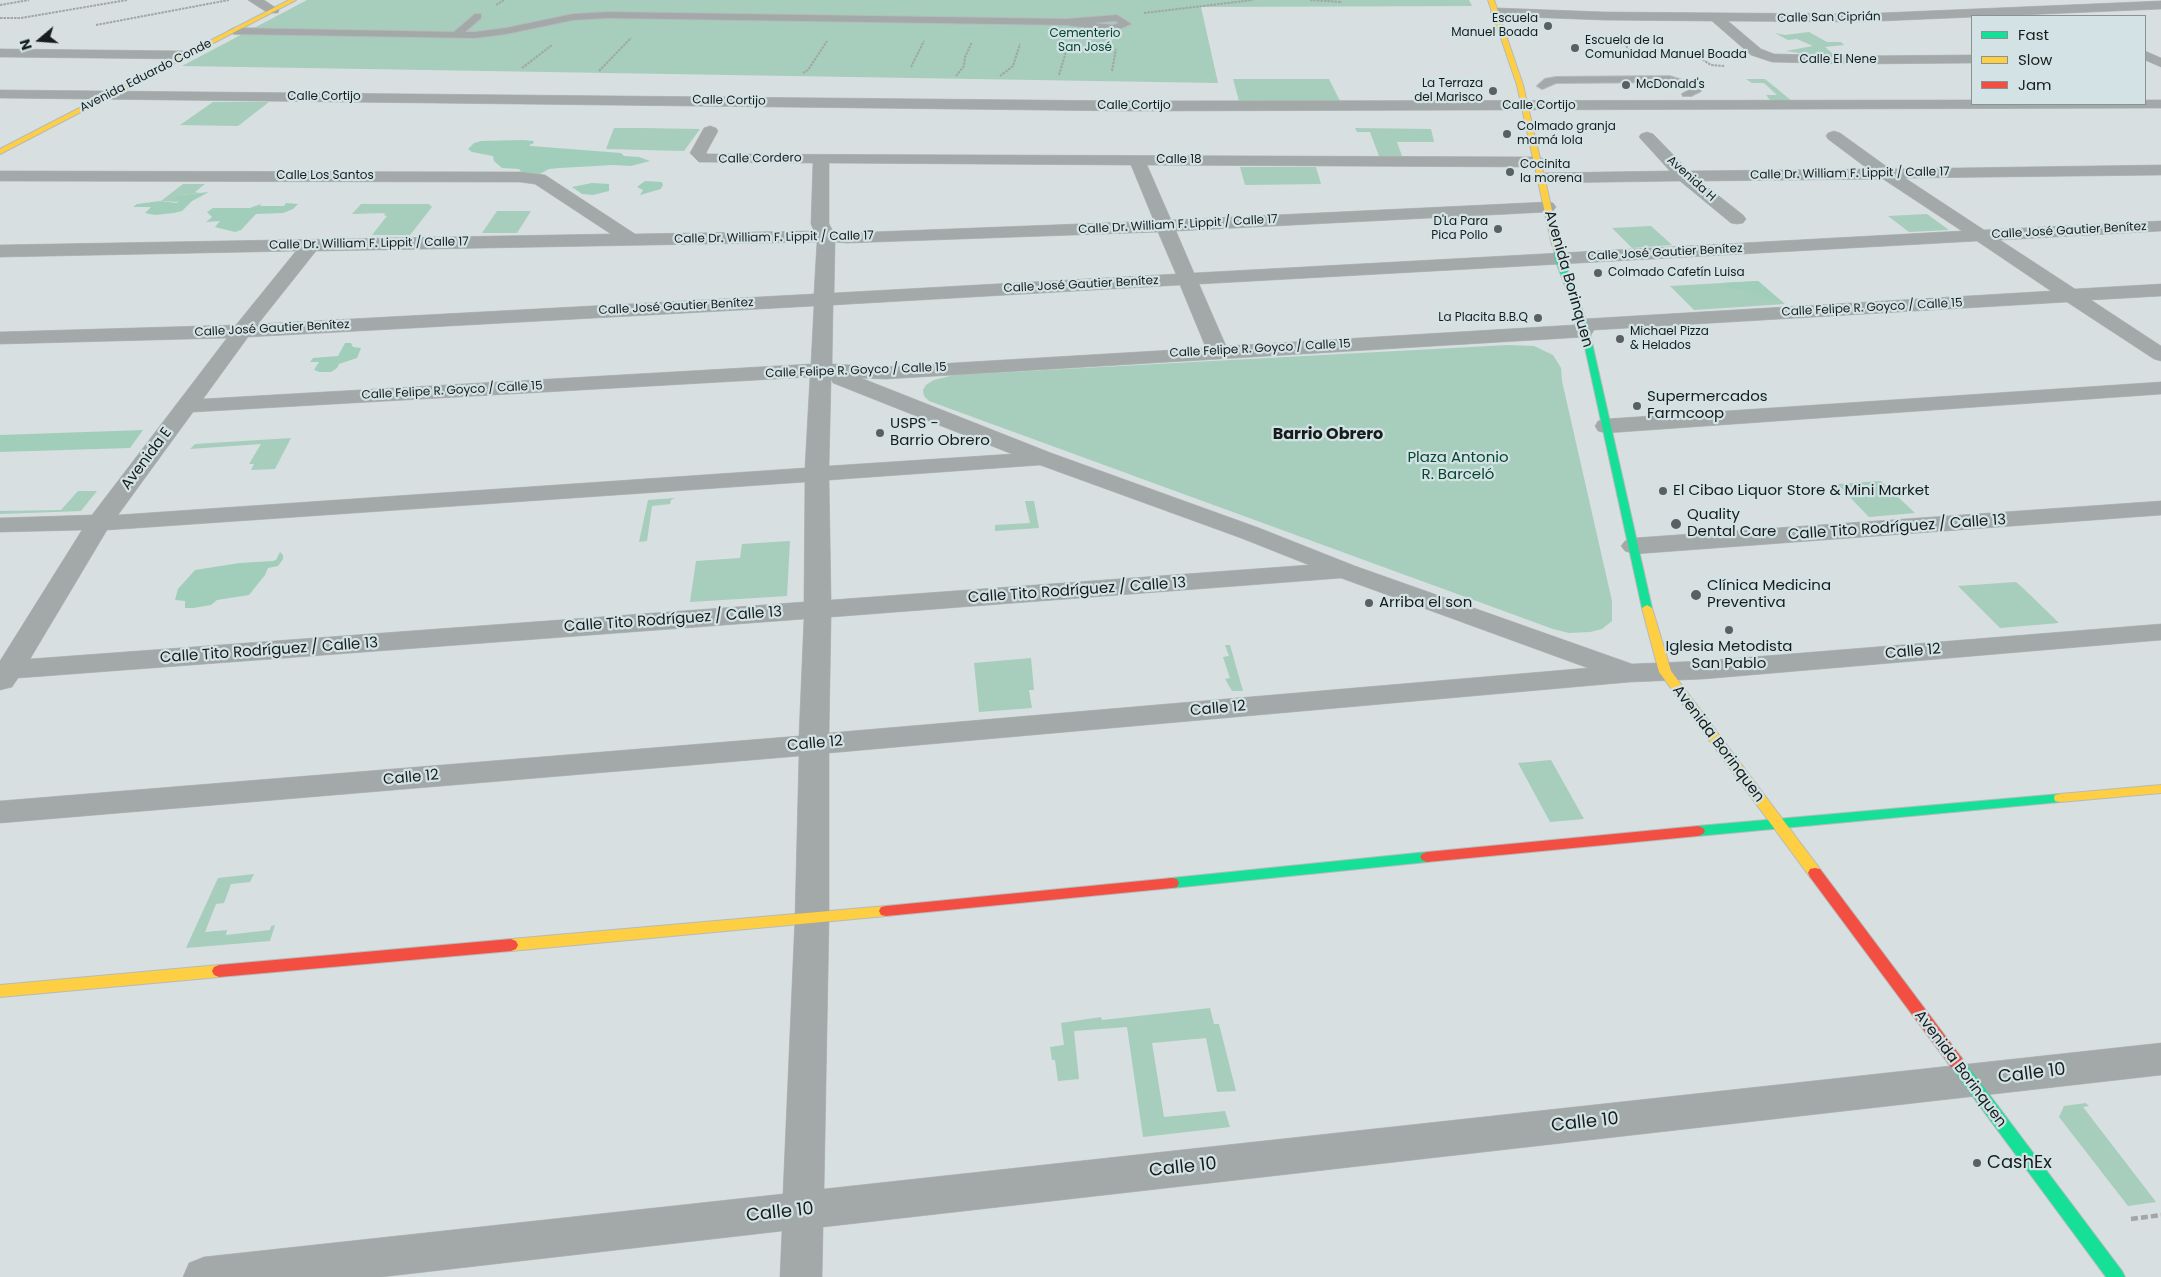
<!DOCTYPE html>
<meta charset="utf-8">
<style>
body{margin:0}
#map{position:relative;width:2161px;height:1277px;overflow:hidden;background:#d7dfe0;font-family:Poppins,sans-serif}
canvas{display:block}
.legend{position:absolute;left:1971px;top:15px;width:175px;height:90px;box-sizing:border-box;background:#d3e2e4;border:1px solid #889394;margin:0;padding:6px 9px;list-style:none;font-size:15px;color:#171c1d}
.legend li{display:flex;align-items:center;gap:10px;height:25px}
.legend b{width:25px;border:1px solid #889394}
.north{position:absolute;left:15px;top:15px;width:50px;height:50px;-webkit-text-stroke:4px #d3e2e4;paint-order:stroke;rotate:252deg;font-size:14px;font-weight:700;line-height:20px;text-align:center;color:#171c1d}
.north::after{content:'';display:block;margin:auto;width:18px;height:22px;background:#171c1d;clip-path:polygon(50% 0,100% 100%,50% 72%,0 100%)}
</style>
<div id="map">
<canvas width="2161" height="1277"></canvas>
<ul class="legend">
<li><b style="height:6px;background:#16e098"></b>Fast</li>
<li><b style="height:6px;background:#ffcf43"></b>Slow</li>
<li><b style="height:6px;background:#f24e42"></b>Jam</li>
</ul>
<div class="north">N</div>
</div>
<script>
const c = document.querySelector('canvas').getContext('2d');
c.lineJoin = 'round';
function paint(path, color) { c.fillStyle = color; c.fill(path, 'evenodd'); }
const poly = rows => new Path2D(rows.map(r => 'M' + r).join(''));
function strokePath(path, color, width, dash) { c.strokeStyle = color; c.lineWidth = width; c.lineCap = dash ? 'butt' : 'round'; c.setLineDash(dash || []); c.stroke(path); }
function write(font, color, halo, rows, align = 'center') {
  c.font = font + ' Poppins,sans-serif'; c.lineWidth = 4.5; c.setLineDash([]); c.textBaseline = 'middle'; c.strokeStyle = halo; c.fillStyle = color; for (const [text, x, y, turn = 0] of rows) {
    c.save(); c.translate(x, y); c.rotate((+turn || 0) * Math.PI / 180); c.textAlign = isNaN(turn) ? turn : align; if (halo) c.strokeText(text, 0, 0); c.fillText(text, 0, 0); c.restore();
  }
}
const green = poly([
 [307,0,1469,0,1472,6,1201,7,1218,83,182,66],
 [1809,32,1827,42,1841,42,1844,45,1825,47,1837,57,1804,57,1799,53,1786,51,1813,46,1797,39,1788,40,1775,33,1785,35],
 [1233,79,1329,79,1340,101,1239,101],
 [1746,79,1765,79,1792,101,1717,100,1770,100,1766,95,1777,95,1764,83,1752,83],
 [213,102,269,102,238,126,180,125],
 [614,128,641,128,700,129,684,151,606,149],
 [1355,128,1431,129,1434,142,1397,142,1402,156,1379,156,1370,132,1357,132],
 [1240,167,1316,167,1321,184,1245,185],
 [183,184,205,184,195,192,199,193,181,195,177,201,180,201,180,202,161,201],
 [361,204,429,204,432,207,410,235,372,235,387,216,384,215,385,213,352,214],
 [497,211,531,211,517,233,482,233],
 [1927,214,1949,230,1909,232,1888,216],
 [1651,226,1672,245,1632,248,1612,228],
 [1758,281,1785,304,1694,310,1670,286],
 [1508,345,1534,346,1553,355,1561,368,1562,381,1612,601,1612,621,1602,629,1590,632,1569,633,1553,629,929,401,924,396,923,390,926,385,934,380,954,375],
 [291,438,275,469,251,470,254,464,249,464,261,444,190,449,195,444],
 [1881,481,1915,513,1869,517,1837,484],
 [78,491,97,491,81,511,0,514,0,511,61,510],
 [675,498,671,500,670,504,652,506,647,541,639,542,648,500],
 [1025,501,1034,501,1039,528,995,531,995,525,1030,523],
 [790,541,787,596,690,602,696,561,740,558,742,544],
 [2016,582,2024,589,2059,623,2000,628,1958,586],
 [1225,645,1230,645,1243,691,1232,691,1225,679,1230,678,1223,657,1229,656],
 [1031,658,1034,690,1029,690,1032,708,979,712,974,663],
 [1551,760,1584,819,1550,822,1518,763],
 [254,874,250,882,231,884,224,903,216,904,205,932,227,930,226,935,270,930,271,926,275,925,270,941,186,948,218,878],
 [1210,1008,1214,1024,1219,1024,1236,1091,1217,1092,1206,1038,1152,1043,1164,1117,1225,1111,1230,1127,1143,1137,1127,1027,1074,1031,1079,1079,1058,1081,1055,1060,1052,1060,1050,1047,1064,1045,1061,1023,1101,1017,1102,1020],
 [2086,1103,2089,1106,2083,1107,2156,1202,2128,1206,2059,1117,2064,1106]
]);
const forest = poly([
 [523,140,533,141,534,143,529,145,531,146,621,153,624,156,639,157,650,161,631,166,613,165,560,168,549,169,538,175,523,174,519,169,502,168,494,161,493,156,472,152,468,149,474,143,481,141],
 [645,181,662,182,663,185,661,189,640,195,643,190,637,187],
 [592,183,609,184,609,191,593,195,582,194,572,187],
 [209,192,192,201,182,211,174,213,155,215,145,213,151,207,133,207,137,204,160,201,177,203,180,201,173,200,174,198,181,195],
 [286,203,298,204,293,209,283,213,256,214,241,230,235,232,215,227,220,221,206,222,212,217,207,212,213,208,250,208,261,204,260,206,284,206],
 [1758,281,1780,300,1768,300,1745,290,1729,288,1721,283],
 [345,343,351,343,353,347,361,348,357,358,339,364,337,368,331,372,320,372,314,370,319,362,310,362,313,358,338,356],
 [143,430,130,448,0,452,0,435],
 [280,552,283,555,283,559,278,566,268,568,265,575,249,595,217,600,211,605,193,608,185,608,185,601,175,600,178,589,195,570,240,563,273,561,276,560]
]);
const pathFar1 = poly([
 [1310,0,1342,2],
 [0,5,29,0],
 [496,5,504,0],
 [1144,13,1253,0],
 [0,18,21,18,127,0],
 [96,25,229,0],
 [1622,40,1629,50,1682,51,1694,54,1711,65,1725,66],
 [911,67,924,41],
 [522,68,552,45],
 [599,71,631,38],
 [1112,71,1116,49],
 [803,73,808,70,827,41],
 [1059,75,1068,45],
 [956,76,964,66,965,57,972,42],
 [1000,76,1013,66,1020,44]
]);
const path = poly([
 [2131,1219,2161,1215]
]);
const lane = poly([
 [608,12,1066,19,1117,15,1131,24,1114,31,1066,25,608,18,573,20,506,34,475,38,234,34,229,31,234,28,454,32,475,14,481,14,481,18,465,32,475,32,506,28,573,14,608,12],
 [1115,21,1119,23,1113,25,1094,23,1115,21],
 [1669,76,1696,84,1701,91,1691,96,1683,96,1682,94,1689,90,1688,88,1669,82,1556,83,1542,89,1537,86,1545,79,1556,77,1669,76]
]);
const street = poly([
 [248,0,264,0,279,10,278,13,268,13,248,0],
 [2161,1,2161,9,1857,22,1728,21,1761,49,1774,54,1853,56,1972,55,1972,63,1853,64,1772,62,1751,55,1712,21,1604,20,1496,16,1490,12,1496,8,1604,12,1857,14,2161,1],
 [0,49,187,51,194,55,187,59,0,57,0,49],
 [2145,51,2161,58,2161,67,2145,60,2145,51],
 [0,90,1130,101,1972,100,1972,104,2145,104,2145,100,2161,100,2161,108,1130,111,0,98,0,90],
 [710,126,716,128,718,131,706,153,708,154,1538,157,1544,159,1546,162,1544,165,1538,167,1147,165,1171,220,1547,202,1553,203,1556,207,1553,211,1547,212,1176,231,1194,273,1962,231,1883,179,1700,181,1743,215,1746,219,1743,223,1737,224,1731,223,1680,181,1540,183,1534,182,1532,178,1534,174,1540,173,1670,171,1639,137,1641,134,1647,132,1653,134,1689,171,1868,169,1828,139,1826,136,1828,133,1834,131,1840,133,1890,169,2161,165,2161,175,1905,178,1984,230,2161,221,2161,231,2000,240,2075,289,2161,284,2161,296,2091,300,2161,346,2161,361,2154,359,2067,302,1594,330,1591,335,1584,337,886,379,861,378,1051,453,1259,528,1355,566,1632,664,1703,661,2161,624,2161,640,1703,679,1630,682,829,753,829,918,824,1189,2161,1043,2161,1075,823,1227,822,1277,780,1277,782,1231,381,1277,183,1277,189,1263,204,1257,783,1194,795,918,799,756,0,823,0,801,799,736,804,619,18,678,12,687,0,690,0,661,82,530,0,532,0,518,92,515,227,338,0,344,0,332,236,325,296,251,0,257,0,245,611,234,535,184,520,182,0,181,0,171,520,172,545,175,635,234,814,231,811,224,813,163,699,162,690,153,704,128,710,126],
 [829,163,1131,165,1154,221,847,233,833,231,829,224,829,163],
 [1158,232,1176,274,834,293,835,242,847,243,1158,232],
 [1977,241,2051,291,1584,319,1577,321,1574,325,1226,346,1199,284,1977,241],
 [817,242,814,294,258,324,316,251,817,242],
 [1180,285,1206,348,886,367,832,364,833,305,1180,285],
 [814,306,811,364,203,399,248,337,814,306],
 [810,377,805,468,118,515,193,412,810,377],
 [831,379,833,383,1012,454,829,466,831,379],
 [1040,465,1241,538,1309,565,831,600,829,480,1040,465],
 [805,482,804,602,30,659,107,530,805,482],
 [1341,578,1588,668,829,733,831,617,1341,578],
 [2161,382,2161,394,1606,433,1598,431,1595,426,1598,421,1606,419,2161,382],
 [2161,501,2161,515,1634,554,1625,551,1621,546,1625,541,1634,538,2161,501]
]);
const fast = poly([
 [1553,243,1560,245,1563,259,1588,325,1652,608,1651,610,1647,611,1642,608,1580,325,1555,259,1553,243],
 [2060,794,2065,795,2066,798,2065,801,2060,802,1698,836,1693,834,1691,831,1693,828,1698,826,2060,794],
 [1427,852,1432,854,1434,857,1432,860,1427,862,1172,888,1167,887,1165,883,1167,879,1172,878,1427,852],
 [1956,1056,1961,1057,2122,1271,2125,1277,2106,1277,1951,1067,1948,1062,1951,1057,1956,1056]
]);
const slow = poly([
 [289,0,296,0,0,154,0,149,289,0],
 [1488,0,1494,0,1523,85,1560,245,1559,247,1552,245,1517,85,1488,0],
 [1647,605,1652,608,1671,671,1820,869,1822,873,1820,877,1815,878,1810,877,1659,672,1642,608,1647,605],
 [2161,785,2161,793,2060,802,2055,801,2054,798,2055,795,2060,794,2161,785],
 [886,906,891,907,893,911,891,915,886,916,511,951,506,949,504,945,506,941,511,939,886,906],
 [219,965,224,967,226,971,224,975,219,977,0,997,0,985,219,965]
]);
const jam = poly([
 [1698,826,1703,828,1705,831,1703,834,1698,836,1427,862,1422,860,1420,857,1422,854,1427,852,1698,826],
 [1815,868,1820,869,1961,1057,1964,1062,1961,1067,1956,1068,1951,1067,1810,877,1808,873,1810,869,1815,868],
 [1172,878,1177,879,1179,883,1177,887,1172,888,886,916,881,915,879,911,881,907,886,906,1172,878],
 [511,939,516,941,518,945,516,949,511,951,219,977,214,975,212,971,214,967,219,965,511,939]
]);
const markers = [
 [1548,26,5,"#5a6061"],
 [1575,48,5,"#5a6061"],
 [1626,85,5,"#5a6061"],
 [1493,91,5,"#5a6061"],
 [1507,134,5,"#5a6061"],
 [1510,172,5,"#5a6061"],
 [1498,229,5,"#5a6061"],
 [1598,273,5,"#5a6061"],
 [1538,318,5,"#5a6061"],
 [1620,339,5,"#5a6061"],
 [1637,406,5,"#5a6061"],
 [880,433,5,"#5a6061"],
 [1663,491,5,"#5a6061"],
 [1676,524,6,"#5a6061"],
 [1696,595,6,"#5a6061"],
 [1369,603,5,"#5a6061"],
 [1729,630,5,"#5a6061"],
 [1977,1163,5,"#5a6061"]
];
const farStreetnames = [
 ["Calle San Ciprián",1829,18,-1],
 ["Calle El Nene",1838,60],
 ["Avenida Eduardo Conde",146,76,-27],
 ["Calle Cortijo",324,97],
 ["Calle Cortijo",729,101,1],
 ["Calle Cortijo",1134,106],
 ["Calle Cortijo",1539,106],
 ["Calle Cordero",760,159,-1],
 ["Calle 18",1179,160],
 ["Calle Dr. William F. Lippit / Calle 17",1850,174,-1],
 ["Calle Los Santos",325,176],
 ["Avenida H",1691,179,42],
 ["Calle Dr. William F. Lippit / Calle 17",1178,225,-3],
 ["Calle José Gautier Benítez",2069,231,-3],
 ["Calle Dr. William F. Lippit / Calle 17",774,238,-1],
 ["Calle Dr. William F. Lippit / Calle 17",369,244,-1],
 ["Calle José Gautier Benítez",1665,253,-3],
 ["Calle José Gautier Benítez",1081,285,-3],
 ["Calle José Gautier Benítez",676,307,-3],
 ["Calle Felipe R. Goyco / Calle 15",1872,308,-3],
 ["Calle José Gautier Benítez",272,329,-3],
 ["Calle Felipe R. Goyco / Calle 15",1260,349,-3],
 ["Calle Felipe R. Goyco / Calle 15",856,371,-2],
 ["Calle Felipe R. Goyco / Calle 15",452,391,-3]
];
const farPoinames = [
 ["Escuela",1538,19,"right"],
 ["Manuel Boada",1538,33,"right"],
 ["Escuela de la",1585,41],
 ["Comunidad Manuel Boada",1585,55],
 ["La Terraza",1483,84,"right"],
 ["del Marisco",1483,98,"right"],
 ["McDonald's",1636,85],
 ["Colmado granja",1517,127],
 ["mamá lola",1517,141],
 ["Cocinita",1520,165],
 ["la morena",1520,179],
 ["D'La Para",1488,222,"right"],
 ["Pica Pollo",1488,236,"right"],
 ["Colmado Cafetín Luisa",1608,273],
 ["La Placita B.B.Q",1528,318,"right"],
 ["Michael Pizza",1630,332],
 ["& Helados",1630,346]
];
const farParknames = [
 ["Cementerio",1085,34],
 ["San José",1085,48]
];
const streetNames = [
 ["Avenida Borinquen",1568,279,74],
 ["Avenida E",147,459,-53],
 ["Calle Tito Rodríguez / Calle 13",1897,528,-4],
 ["Calle Tito Rodríguez / Calle 13",1077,591,-4],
 ["Calle Tito Rodríguez / Calle 13",673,620,-4],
 ["Calle Tito Rodríguez / Calle 13",269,651,-4],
 ["Calle 12",1913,652,-5],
 ["Calle 12",1218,709,-5],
 ["Calle 12",815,744,-5],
 ["Avenida Borinquen",1718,744,53],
 ["Calle 12",411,778,-5],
 ["Avenida Borinquen",1960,1069,53]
];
const poiNames = [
 ["Supermercados",1647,397],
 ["Farmcoop",1647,414],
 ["USPS -",890,424],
 ["Barrio Obrero",890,441],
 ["El Cibao Liquor Store & Mini Market",1673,491],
 ["Quality",1687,515],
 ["Dental Care",1687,532],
 ["Clínica Medicina",1707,586],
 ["Preventiva",1707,603],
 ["Arriba el son",1379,603],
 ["Iglesia Metodista",1729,647,"center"],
 ["San Pablo",1729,664,"center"]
];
const parkNames = [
 ["Plaza Antonio",1458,458],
 ["R. Barceló",1458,475]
];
const neighbourhoodNames = [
 ["Barrio Obrero",1328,435]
];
const nearStreetnames = [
 ["Calle 10",2032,1074,-7],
 ["Calle 10",1585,1123,-6],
 ["Calle 10",1183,1168,-6],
 ["Calle 10",780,1213,-6]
];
const nearPoinames = [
 ["CashEx",1987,1163]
];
paint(green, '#a7cdbc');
paint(forest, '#a1ceba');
strokePath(lane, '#b5bbbc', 2);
strokePath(street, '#b5bbbc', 1);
strokePath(fast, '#b5bbbc', 2);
strokePath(slow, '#b5bbbc', 2);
strokePath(jam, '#b5bbbc', 2);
strokePath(pathFar1, '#a1a6a6', 2, [2.5, 1]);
strokePath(path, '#a1a6a6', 4.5, [7, 3]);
paint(lane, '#a3a8a8');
paint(street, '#a3a8a8');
paint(fast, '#16e098');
paint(slow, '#ffcf43');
paint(jam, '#f24e42');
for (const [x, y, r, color] of markers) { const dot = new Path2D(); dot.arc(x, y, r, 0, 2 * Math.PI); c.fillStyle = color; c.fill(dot); strokePath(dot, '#d3e2e4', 2); }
write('12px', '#171c1d', '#d3e2e4', farStreetnames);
write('12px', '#171c1d', '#d3e2e4', farPoinames, 'left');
write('12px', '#06472f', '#d3e2e4', farParknames);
write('15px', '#171c1d', '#d3e2e4', streetNames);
write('15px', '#171c1d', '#d3e2e4', poiNames, 'left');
write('15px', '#06472f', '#d3e2e4', parkNames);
write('bold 16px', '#171c1d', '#d3e2e4', neighbourhoodNames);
write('18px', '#171c1d', '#d3e2e4', nearStreetnames);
write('18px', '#171c1d', '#d3e2e4', nearPoinames, 'left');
</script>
